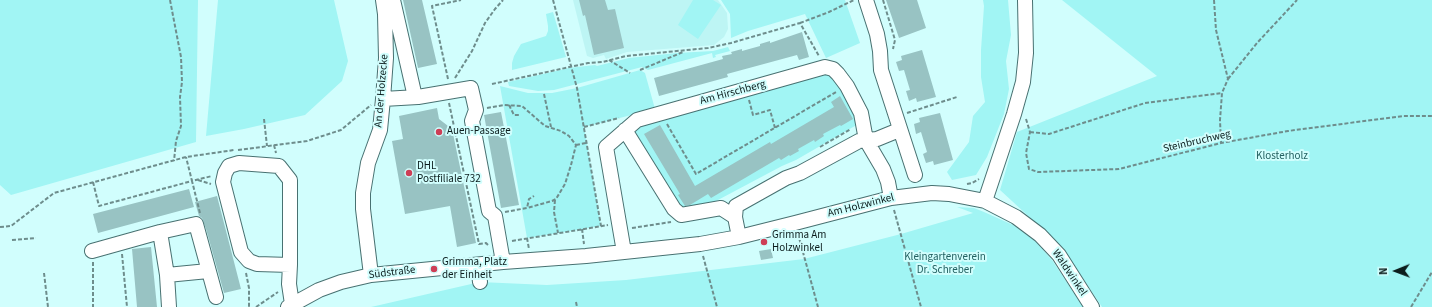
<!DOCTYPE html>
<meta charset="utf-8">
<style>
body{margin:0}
#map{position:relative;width:1432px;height:307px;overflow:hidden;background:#d1fefd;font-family:"Source Sans 3",sans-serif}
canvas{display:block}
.north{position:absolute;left:1376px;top:251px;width:40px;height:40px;-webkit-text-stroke:3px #d1fefd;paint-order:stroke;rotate:269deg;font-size:11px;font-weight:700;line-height:16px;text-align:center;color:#0c1d1d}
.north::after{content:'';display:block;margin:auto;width:14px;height:18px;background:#0c1d1d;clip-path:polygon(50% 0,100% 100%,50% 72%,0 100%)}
</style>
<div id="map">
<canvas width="1432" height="307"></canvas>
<div class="north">N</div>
</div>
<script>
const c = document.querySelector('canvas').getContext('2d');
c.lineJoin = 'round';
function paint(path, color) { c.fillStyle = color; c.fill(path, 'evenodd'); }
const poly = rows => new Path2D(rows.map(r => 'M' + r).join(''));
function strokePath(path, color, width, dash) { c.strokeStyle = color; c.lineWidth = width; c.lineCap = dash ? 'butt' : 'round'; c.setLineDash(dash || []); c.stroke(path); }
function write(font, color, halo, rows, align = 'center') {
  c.font = font + ' "Source Sans 3",sans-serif'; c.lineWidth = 4; c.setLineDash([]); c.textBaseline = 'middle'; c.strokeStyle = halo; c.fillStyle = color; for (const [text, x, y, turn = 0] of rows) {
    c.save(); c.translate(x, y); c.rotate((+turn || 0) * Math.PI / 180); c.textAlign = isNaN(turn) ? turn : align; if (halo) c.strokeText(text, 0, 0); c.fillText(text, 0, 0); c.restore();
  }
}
const built = poly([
 [573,0,718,0,727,13,728,29,724,37,714,45,627,52,606,59,604,55,593,58,587,56]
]);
const green = poly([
 [0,0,198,0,196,142,11,195,0,185],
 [218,0,334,0,348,61,342,81,305,115,244,129,206,136],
 [693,0,713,0,721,5,698,39,678,25],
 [721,0,845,0,860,43,826,58,805,14,748,31,731,38,730,14],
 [983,0,1008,0,1011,35,1006,61,1009,89,1004,114,987,157,976,175,952,180,947,172,969,142,973,116,985,102,981,77,981,50,984,6],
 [1062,0,1432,0,1432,307,1102,307,1063,248,1000,190,1017,132,1157,76],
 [553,12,566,57,512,70,512,63,514,56,521,44,546,36,548,31,548,26,546,14],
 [728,47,730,51,715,55,716,57,713,58,712,53,648,70,642,67,554,90,538,91,509,86,508,82,569,68,595,65,597,66,629,58,677,53,713,51],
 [640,70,645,73,655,109,584,127,601,226,527,238,500,86,528,93,552,93,577,88],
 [831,73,837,77,860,123,796,160,782,166,701,209,678,208,635,133,638,124],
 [957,207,974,208,984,212,1013,225,1035,241,1052,260,1083,307,371,307,480,282,547,285,626,280,804,259,901,234,973,213]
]);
const building = poly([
 [403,0,422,0,437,64,418,68],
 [579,0,605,0,608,10,615,9,624,48,594,55,585,15,583,16],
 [886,0,917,0,926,28,899,38],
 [802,32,809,57,799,60,797,55,727,74,728,77,659,96,654,78,723,59,722,56,732,54,731,52,742,49,742,51,760,46,760,44,770,41,770,43],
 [922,50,936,97,917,102,916,98,909,101,906,91,910,90,904,70,899,71,896,62,902,60,901,56],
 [840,96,853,119,841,126,840,125,823,134,824,136,815,142,814,140,798,149,799,151,790,156,789,155,781,160,779,158,711,198,708,194,690,205,685,206,678,195,680,194,644,134,660,125,695,186,770,142,771,144,834,107,831,102],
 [437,108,439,119,452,129,476,243,457,247,450,206,405,214,392,141,403,139,399,116],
 [501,112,519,205,501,208,484,115],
 [940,113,953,160,934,165,933,161,926,163,923,154,927,152,921,132,916,134,914,124,920,122,919,118],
 [189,189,194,207,98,233,93,214],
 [217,196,241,289,224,293,206,229,202,218,199,216,195,202],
 [151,247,157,307,137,307,132,249],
 [771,249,773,258,761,260,759,251]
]);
const path = poly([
 [170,0,181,57,182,82,180,97,181,126,176,141,174,161],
 [553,0,577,88,601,226],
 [883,0,895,40,893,49],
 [1214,0,1216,30,1228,79,1222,93,1220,120,1221,143],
 [800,23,829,12,854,0],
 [609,60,630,73],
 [640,70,683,52],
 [455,78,472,51,485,23,495,9,503,0],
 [448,79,432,6,461,0],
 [1228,79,1257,43,1297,0],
 [492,84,588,63,603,62,626,56,708,48,731,43,800,23,819,56],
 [544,94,551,127],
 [749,100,753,115,770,110,775,128],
 [449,103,479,244,486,243,488,245],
 [509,105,514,115,519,115],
 [487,108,504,105,522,106,545,126,561,131,569,136,576,145,571,165,565,184,556,199,552,201,527,208],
 [907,113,957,97],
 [264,119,267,146],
 [1026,119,1030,132,1026,153,1029,169,1038,172,1119,169,1221,143,1288,131,1403,116,1432,116],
 [667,124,696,174,836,92],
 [584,127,619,118],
 [1030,132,1049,134,1145,103,1222,93],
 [274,145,276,153],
 [576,145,586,143],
 [820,147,851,129],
 [238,150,307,141,341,130,371,105],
 [198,180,211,184],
 [93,182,99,206,192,181,186,157],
 [967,184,972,183,979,179],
 [555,200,554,212,558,233],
 [894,210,921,307],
 [505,212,527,208,529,199,534,196],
 [200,213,192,181,212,176],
 [0,227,11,226,54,193,186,157,234,150],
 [632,228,671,222],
 [582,229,584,244],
 [798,234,818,307],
 [527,238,529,249],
 [12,240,36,238],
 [512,241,608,225],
 [122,254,127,307],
 [703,256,717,307],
 [93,262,93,307],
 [44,273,48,307],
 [246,273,249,288,249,307],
 [576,302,577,307],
 [256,307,278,292],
 [1411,307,1432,272]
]);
const minor = poly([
 [393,0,415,97],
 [866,0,877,34,880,51,881,70,915,175],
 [383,99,418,97,471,88,476,110,472,121,489,211,495,216,503,262],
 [625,130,674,209,681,215,721,208,735,217],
 [985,201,1014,114,1023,82,1026,53,1025,0],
 [160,232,196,224,216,297],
 [739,237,735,217,736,206,786,178,800,173,859,141,877,139,899,130],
 [92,251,160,232,167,275,169,307],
 [624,252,606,147,637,120,825,67,833,69,838,74,847,86,861,113,866,140,883,169,888,182,891,198],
 [290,265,257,264,249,261,241,252,223,182,225,173,229,166,239,163,279,166,290,180,290,265,289,284,292,304],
 [478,265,480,282],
 [167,275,208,271],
 [371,275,363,209,363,193,368,163,380,130,383,99,386,58,385,14,383,0],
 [288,307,319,290,341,282,371,275,503,262,586,256,700,244,739,237,795,223,891,198,932,193,949,194,985,201,1016,217,1040,235,1059,255,1092,307]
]);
const markers = [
 [439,132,4,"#ce3e56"],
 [409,173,4,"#ce3e56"],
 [764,242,4,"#ce3e56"],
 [434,269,4,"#ce3e56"]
];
const streetNames = [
 ["An der Holzecke",382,91,-85],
 ["Am Hirschberg",733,93,-15],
 ["Steinbruchweg",1197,142,-13],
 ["Am Holzwinkel",861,206,-14],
 ["Südstraße",392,273,-7],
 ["Waldwinkel",1069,273,56]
];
const poiNames = [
 ["Auen-Passage",447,132],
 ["DHL",417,167],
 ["Postfiliale 732",417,180],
 ["Grimma Am",772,236],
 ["Holzwinkel",772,249],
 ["Grimma, Platz",442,263],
 ["der Einheit",442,276]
];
const parkNames = [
 ["Klosterholz",1282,157],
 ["Kleingartenverein",945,258],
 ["Dr. Schreber",945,271]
];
paint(built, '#bdf5f4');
paint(green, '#a1f5f4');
paint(building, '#98c3c3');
strokePath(minor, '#487171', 16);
strokePath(path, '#6e8d8c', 2, [4, 2]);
strokePath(minor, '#fff', 14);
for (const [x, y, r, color] of markers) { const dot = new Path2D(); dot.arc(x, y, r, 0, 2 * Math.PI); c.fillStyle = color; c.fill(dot); strokePath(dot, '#d1fefd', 1.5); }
write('11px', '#0c1d1d', '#d1fefd', streetNames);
write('11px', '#0c1d1d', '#d1fefd', poiNames, 'left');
write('11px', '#236161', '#d1fefd', parkNames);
</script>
